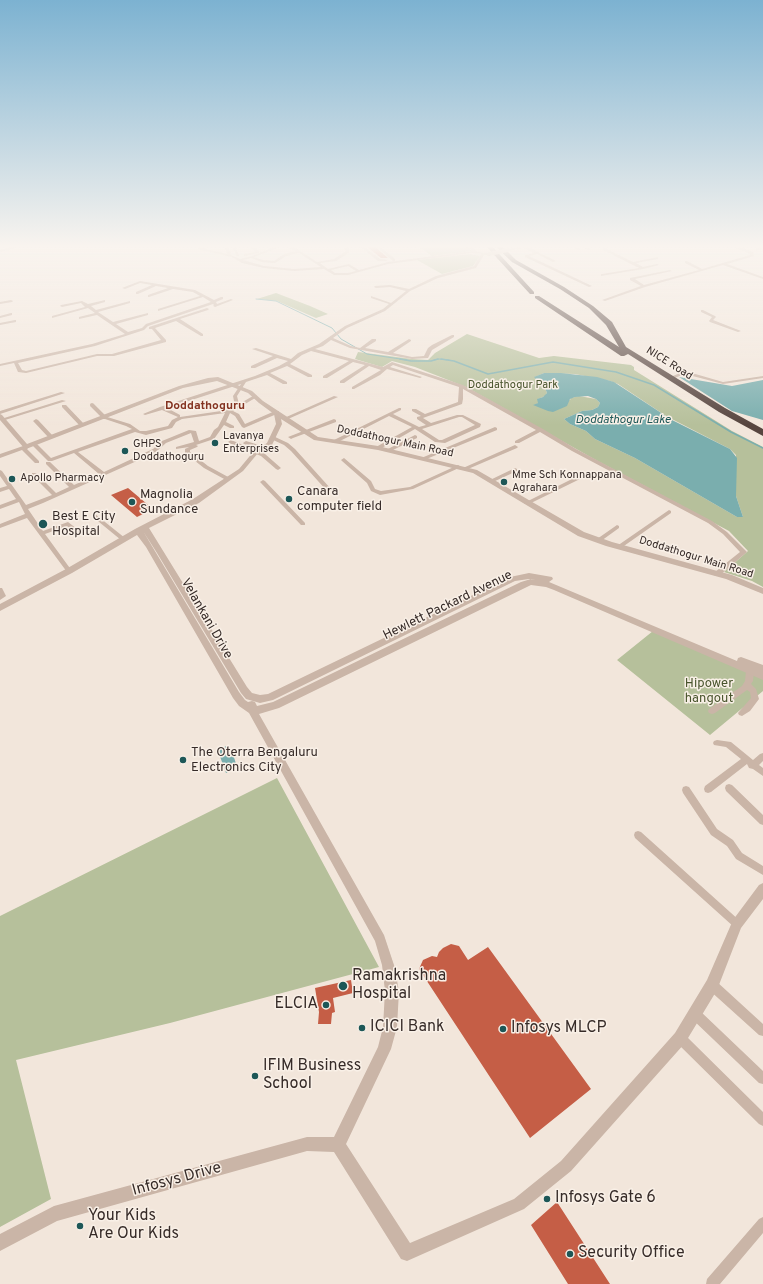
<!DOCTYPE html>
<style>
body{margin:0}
canvas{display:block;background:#f2e6db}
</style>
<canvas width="763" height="1284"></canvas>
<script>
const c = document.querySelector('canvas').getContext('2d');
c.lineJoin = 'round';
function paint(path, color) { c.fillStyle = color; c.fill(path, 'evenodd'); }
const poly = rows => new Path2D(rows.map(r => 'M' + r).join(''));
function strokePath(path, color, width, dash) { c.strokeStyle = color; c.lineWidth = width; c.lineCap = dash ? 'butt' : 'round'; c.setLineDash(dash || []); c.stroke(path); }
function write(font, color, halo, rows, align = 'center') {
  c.font = font + ' Overpass,sans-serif'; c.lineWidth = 3; c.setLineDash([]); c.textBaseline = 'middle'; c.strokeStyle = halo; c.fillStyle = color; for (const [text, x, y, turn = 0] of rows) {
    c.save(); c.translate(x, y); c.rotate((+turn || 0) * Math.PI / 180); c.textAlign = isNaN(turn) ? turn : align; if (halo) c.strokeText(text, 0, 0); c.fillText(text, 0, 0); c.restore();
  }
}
const green = poly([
 [416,245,463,245,472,251,432,256],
 [470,254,480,256,473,266,442,274,417,260],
 [276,293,310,306,328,314,316,318,277,301,257,299],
 [467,334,539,358,554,356,631,365,634,367,634,370,732,431,763,447,763,587,752,581,724,572,748,551,729,531,594,459,466,387,415,367,392,361,382,367,355,359,358,352,412,359,428,360,435,353],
 [544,373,575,374,610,381,618,384,666,416,730,449,736,455,736,496,743,517,737,517,635,458,595,439,586,431,570,424,564,419,582,411,592,410,598,407,600,403,596,399,579,396,571,398,570,400,534,405,539,403,538,399,545,396,547,393,545,388,535,377],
 [653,631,763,678,763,691,710,735,617,660],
 [277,778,379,967,170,1023,16,1060,51,1199,0,1227,0,916]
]);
const water = poly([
 [561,373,597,377,614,382,672,420,730,449,737,458,736,496,743,517,737,517,635,458,595,439,586,431,570,424,564,419,582,411,592,410,598,407,600,403,596,399,588,396,575,397,570,399,567,406,553,412,548,411,533,405,538,403,537,399,543,397,547,393,545,388,534,377,544,373],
 [679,377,732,386,763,380,763,420,732,411],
 [226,746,232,751,237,767,226,773,218,751]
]);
const streamFar1 = poly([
 [256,299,276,301,332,328,341,339,367,354,407,360],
 [434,360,439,359,449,360]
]);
const stream = poly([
 [400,359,411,361,431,361,438,359],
 [441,359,454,361,488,374,553,362,616,372,654,385,731,432,763,448]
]);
const building = poly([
 [365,245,373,245,388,258,381,258],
 [128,488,153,509,137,517,111,495],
 [451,944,459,946,468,960,488,947,591,1089,530,1138,419,969,423,960,432,956,437,957,439,952,443,948],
 [351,980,353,993,333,998,335,1012,332,1013,331,1024,318,1024,319,1012,315,988],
 [557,1202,610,1284,568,1284,531,1225]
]);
const pedestrian = poly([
 [92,405,104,417]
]);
const minor = poly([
 [11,245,15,245,13,249,0,252,0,250,10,247,11,245],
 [194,245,199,245,203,248,227,254,224,245,228,245,231,255,240,259,252,256,259,253,244,256,244,254,255,252,248,245,252,245,259,251,259,253,278,245,287,245,296,248,317,262,334,259,346,251,342,245,346,245,350,251,347,254,336,261,320,263,328,269,349,264,359,270,388,262,472,251,464,245,469,245,478,252,488,253,488,255,484,255,476,268,438,278,410,291,385,311,347,328,333,338,351,346,360,348,372,339,376,339,376,341,365,348,388,352,409,339,411,340,411,341,393,353,412,357,424,356,428,348,432,345,452,335,454,335,454,337,432,350,428,358,412,359,350,348,331,340,323,346,315,349,383,367,392,362,463,385,543,429,576,449,712,521,727,532,747,552,719,576,715,576,714,574,715,572,740,552,723,534,708,523,572,451,540,432,519,443,515,443,515,441,536,430,463,389,463,399,462,404,423,418,431,423,457,415,463,415,481,424,480,427,445,443,435,442,415,429,380,449,376,449,376,447,412,427,389,416,338,442,334,442,334,440,399,408,401,408,401,410,393,414,419,427,426,425,417,419,417,417,421,416,412,411,412,409,416,409,425,414,458,402,459,387,393,365,390,367,422,377,420,378,387,369,380,375,354,389,352,389,352,387,381,370,369,366,344,383,340,383,340,381,365,365,353,362,327,378,323,378,323,376,349,361,311,351,302,355,290,364,312,375,312,377,308,377,287,366,270,373,287,382,287,384,283,384,267,375,246,382,237,396,239,404,253,396,257,397,233,411,239,414,245,424,275,411,279,411,279,413,244,428,242,427,235,416,230,413,226,422,234,426,234,428,230,428,224,425,214,439,196,445,198,446,197,447,190,450,190,452,208,466,230,478,230,480,226,480,204,468,185,453,185,449,189,447,176,449,176,447,194,442,191,433,166,443,157,451,139,460,43,503,28,509,43,531,68,522,81,532,78,534,76,533,67,526,45,534,72,571,69,573,67,572,27,518,0,528,0,524,25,514,19,502,0,509,0,505,16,499,9,489,0,492,0,488,7,486,0,476,0,470,2,471,26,505,52,495,32,475,32,473,36,473,56,493,69,487,46,464,46,462,50,462,74,485,99,474,74,453,52,461,48,461,32,445,32,443,36,443,51,458,132,429,126,426,102,418,102,417,104,416,130,424,140,431,146,431,168,426,172,420,178,417,162,410,145,415,143,414,160,407,255,376,279,366,288,361,277,358,255,368,251,368,251,366,273,356,252,349,256,348,291,359,298,353,319,344,345,326,383,309,389,304,371,298,371,296,391,303,406,291,390,287,376,288,374,287,375,286,390,285,409,289,436,276,474,266,481,254,472,253,388,264,348,275,334,275,324,269,294,271,264,268,242,263,232,257,201,250,194,245],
 [283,246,296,251,284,254,274,261,263,260,254,257,283,246],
 [299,253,321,267,294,269,264,266,243,260,251,258,262,262,275,263,286,256,299,253],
 [348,266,356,271,348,273,335,273,331,270,348,266],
 [241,384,233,396,235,406,228,410,180,417,180,415,167,408,241,384],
 [225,413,218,427,214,430,210,437,199,441,196,431,189,430,162,441,153,449,104,472,78,452,135,432,146,435,172,428,176,422,182,419,225,413],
 [459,417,462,417,475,425,442,440,439,440,422,429,459,417],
 [231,245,235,245,239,256,237,256,231,245],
 [358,245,362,245,380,259,388,260,386,261,378,261,358,245],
 [374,245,378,245,395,259,395,261,393,261,374,245],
 [527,245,536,245,528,247,556,261,553,262,537,254,529,256,592,286,589,287,525,257,525,255,534,253,524,248,508,251,506,250,527,245],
 [573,245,583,245,590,249,588,250,579,246,577,246,581,249,579,250,573,247,573,245],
 [729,245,735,245,753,252,754,256,727,264,763,277,763,279,723,265,645,287,605,301,602,300,641,286,630,280,630,278,670,270,672,271,635,279,644,285,699,270,685,263,685,261,687,261,702,269,750,255,750,254,729,245],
 [758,245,762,245,762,249,756,251,756,249,758,248,758,245],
 [603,248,605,248,633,262,658,257,658,259,636,263,643,267,657,264,659,265,643,269,601,276,601,274,602,274,639,268,603,250,603,248],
 [140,281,195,290,214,300,221,297,223,297,223,299,216,302,217,304,231,299,233,300,215,307,213,306,214,305,213,304,148,326,144,330,95,346,18,363,22,370,26,371,97,354,112,354,161,340,152,329,149,329,149,327,207,308,209,309,208,310,180,319,203,334,203,336,201,336,176,321,155,328,166,340,166,342,114,356,97,356,26,373,18,372,14,363,0,366,0,364,92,344,125,334,97,315,79,319,79,317,95,313,88,308,52,318,52,316,85,307,81,303,62,307,60,306,61,305,82,301,88,304,105,300,105,302,91,306,96,310,130,301,130,303,98,312,113,322,148,313,148,315,116,324,128,332,142,328,146,324,211,302,203,297,158,311,158,309,200,296,193,292,173,289,149,297,148,297,148,295,168,288,156,286,138,294,136,294,136,292,152,285,140,283,125,289,122,288,140,281],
 [11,300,13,301,12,302,0,304,0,302,11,300],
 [701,310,703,310,715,316,716,317,713,320,741,331,738,332,710,322,709,321,712,317,701,312,701,310],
 [11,313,12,313,12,315,0,318,0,316,11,313],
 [15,320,16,320,16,322,0,325,0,323,15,320],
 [685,371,723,382,763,376,763,378,723,384,685,374,672,379,668,378,685,371],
 [61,392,65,393,0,414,0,411,61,392],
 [334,396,338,397,288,419,284,418,334,396],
 [62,400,66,401,5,420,1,419,62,400],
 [62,405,66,405,84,424,84,426,80,426,62,407,62,405],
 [36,419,38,420,53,436,53,438,49,438,34,422,33,421,36,419],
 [334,419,336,420,336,422,293,438,291,439,288,437,334,419],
 [495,427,497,428,497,430,424,460,420,460,419,459,495,427],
 [415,435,417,436,417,438,389,452,386,450,415,435],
 [273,436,288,443,295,449,331,489,331,491,327,491,291,451,284,445,271,439,271,437,273,436],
 [231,440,265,454,281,468,278,470,276,469,261,456,229,443,228,442,231,440],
 [246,441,265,447,266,448,263,450,244,444,243,443,246,441],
 [26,445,29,447,27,449,39,461,39,463,35,463,22,450,0,458,0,454,26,445],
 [515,445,518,447,517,448,468,469,466,470,463,468,515,445],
 [344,458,371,481,375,489,381,491,410,487,456,466,458,465,461,467,413,489,380,495,371,491,367,483,342,461,341,460,344,458],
 [515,468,517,469,517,471,493,482,489,482,488,481,515,468],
 [578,476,581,478,580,479,529,504,525,504,524,503,578,476],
 [263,480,265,481,305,523,305,525,301,525,261,483,260,482,263,480],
 [669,510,671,511,671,513,621,548,617,548,616,547,617,546,669,510],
 [95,514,125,538,126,539,125,540,121,540,93,517,92,516,95,514],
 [617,525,619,526,619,528,601,541,597,541,596,540,597,539,617,525],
 [0,588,2,588,6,596,0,600,0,588],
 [750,668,753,669,754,671,753,681,751,684,756,689,759,699,750,711,742,716,739,715,738,713,751,698,750,692,747,690,715,713,712,714,709,713,708,711,709,709,742,686,745,681,746,671,747,669,750,668],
 [717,740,731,742,753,760,760,754,763,753,763,761,759,765,763,768,763,776,753,769,749,768,747,764,711,792,708,793,705,792,704,789,705,786,741,759,726,747,714,745,713,743,714,741,717,740],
 [729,784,732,785,763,815,763,825,760,824,726,791,725,788,726,785,729,784],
 [686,786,689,787,717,829,733,840,742,853,763,866,763,875,736,859,727,846,711,835,683,793,682,790,683,787,686,786],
 [638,831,641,832,740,921,742,924,740,927,737,929,734,927,635,838,634,835,635,832,638,831],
 [712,980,716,981,763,1024,763,1036,759,1035,708,989,707,985,708,981,712,980],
 [695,1009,699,1010,763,1071,763,1084,759,1083,691,1018,690,1014,691,1010,695,1009],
 [680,1033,684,1034,763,1112,763,1126,759,1124,676,1042,675,1038,676,1034,680,1033],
 [763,1217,763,1233,720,1284,706,1284,707,1279,759,1219,763,1217]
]);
const tertiary = poly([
 [218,377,252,391,263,401,318,437,378,446,477,470,584,532,612,542,732,575,763,588,763,594,726,579,606,546,578,536,473,473,378,450,314,440,281,419,282,424,272,445,258,453,243,471,199,503,149,528,247,687,252,693,260,695,268,694,510,577,529,573,552,577,553,579,549,582,737,661,738,658,741,657,763,665,763,680,554,590,546,587,531,585,279,708,259,714,384,935,394,965,399,991,397,1027,391,1049,346,1144,410,1243,514,1199,561,1161,675,1033,707,980,733,920,759,885,763,883,763,899,741,928,717,990,685,1043,571,1171,524,1209,407,1261,401,1259,334,1152,307,1151,57,1221,0,1251,0,1234,54,1206,307,1137,334,1137,378,1047,383,1027,385,991,382,965,375,941,249,713,239,706,233,698,146,547,137,535,72,573,0,611,0,604,66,569,135,529,193,499,239,469,254,451,267,443,276,424,274,414,259,403,248,393,217,381,183,388,26,449,24,448,0,420,0,414,2,415,27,444,179,386,208,378,218,377],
 [143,531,157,553,241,693,246,699,260,703,273,700,515,581,529,579,536,580,531,579,521,582,273,702,257,706,255,702,252,701,248,702,245,700,239,692,143,531]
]);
const motorway = poly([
 [485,245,491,245,534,292,534,294,530,294,485,245],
 [494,245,501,245,516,260,564,287,593,306,612,322,626,347,725,408,763,429,763,436,719,412,628,354,624,356,621,356,535,298,535,296,539,296,619,347,606,325,589,308,560,289,512,262,494,245]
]);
const minorBridge = poly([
 [489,254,508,250]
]);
const markers = [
 [215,443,4,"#1d5757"],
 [125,451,4,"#1d5757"],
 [12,479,4,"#1d5757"],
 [504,482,4,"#1d5757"],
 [289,499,4,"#1d5757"],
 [132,502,4,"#1d5757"],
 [43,524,5,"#1d5757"],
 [183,760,4,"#1d5757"],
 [343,986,5,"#1d5757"],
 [326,1005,4,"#1d5757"],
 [362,1028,4,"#1d5757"],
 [503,1029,4,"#1d5757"],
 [255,1076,4,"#1d5757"],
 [547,1199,4,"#1d5757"],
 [80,1226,4,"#1d5757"],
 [570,1254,4,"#1d5757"]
];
const farStreetnames = [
 ["NICE Road",669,364,32],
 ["Doddathogur Main Road",395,442,12],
 ["Doddathogur Main Road",696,558,17]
];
const farParknames = [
 ["Doddathogur Park",513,386]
];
const farPoinames = [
 ["Lavanya",223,437],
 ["Enterprises",223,450],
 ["GHPS",133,445],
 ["Doddathoguru",133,458],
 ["Mme Sch Konnappana",512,476],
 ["Agrahara",512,489],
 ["Apollo Pharmacy",20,479]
];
const farNeighbourhoodnames = [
 ["Doddathoguru",205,407]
];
const farWaternames = [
 ["Doddathogur Lake",623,421]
];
const poiNames = [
 ["Canara",297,492],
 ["computer field",297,507],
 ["Magnolia",140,495],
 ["Sundance",140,510],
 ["Best E City",52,517],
 ["Hospital",52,532],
 ["The Oterra Bengaluru",191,753],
 ["Electronics City",191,768]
];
const streetNames = [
 ["Hewlett Packard Avenue",448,606,-26],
 ["Velankani Drive",206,619,60]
];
const parkNames = [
 ["Hipower",709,684],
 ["hangout",709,699]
];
const nearPoinames = [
 ["Ramakrishna",352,977],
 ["Hospital",352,995],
 ["ELCIA",318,1005,"right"],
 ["ICICI Bank",370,1028],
 ["Infosys MLCP",511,1029],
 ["IFIM Business",263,1067],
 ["School",263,1085],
 ["Infosys Gate 6",555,1199],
 ["Your Kids",88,1217],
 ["Are Our Kids",88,1235],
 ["Security Office",578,1254]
];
const nearStreetnames = [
 ["Infosys Drive",177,1180,-15]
];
paint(green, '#b6c09b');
paint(water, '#7aaeae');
strokePath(streamFar1, '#7aaeae', 1);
strokePath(stream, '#7aaeae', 1.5);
paint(building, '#c55e46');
strokePath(pedestrian, '#cab5a7', 4);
paint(minor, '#cab5a7');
paint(tertiary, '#cab5a7');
paint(motorway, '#57453f');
strokePath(minorBridge, '#cab5a7', 4);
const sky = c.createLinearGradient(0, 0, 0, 425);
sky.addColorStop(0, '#7cb2d1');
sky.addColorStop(0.58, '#f9f4ef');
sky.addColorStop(1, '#f9f4ef00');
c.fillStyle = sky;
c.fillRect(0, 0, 763, 425);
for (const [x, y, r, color] of markers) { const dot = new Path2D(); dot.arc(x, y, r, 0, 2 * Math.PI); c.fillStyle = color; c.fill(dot); strokePath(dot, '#f9f0e7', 1.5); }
write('11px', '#362b28', '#f9f0e7', farStreetnames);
write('11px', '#48542c', '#f9f0e7', farParknames);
write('11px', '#362b28', '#f9f0e7', farPoinames, 'left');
write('bold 12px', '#843321', '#f9f0e7', farNeighbourhoodnames);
write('italic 12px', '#1d5757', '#f9f0e7', farWaternames);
write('13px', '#362b28', '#f9f0e7', poiNames, 'left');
write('13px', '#362b28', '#f9f0e7', streetNames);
write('13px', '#48542c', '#f9f0e7', parkNames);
write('16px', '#362b28', '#f9f0e7', nearPoinames, 'left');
write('16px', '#362b28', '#f9f0e7', nearStreetnames);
</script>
